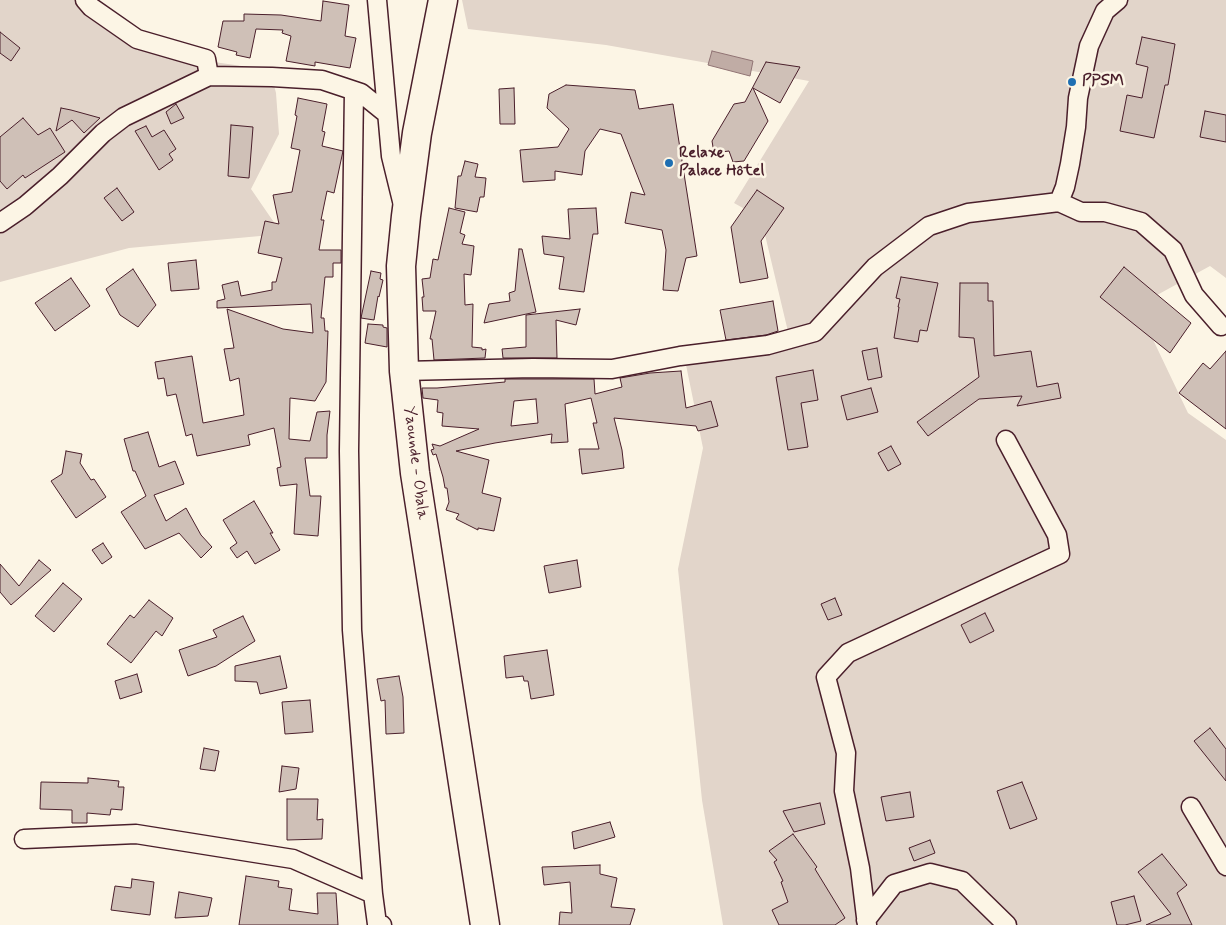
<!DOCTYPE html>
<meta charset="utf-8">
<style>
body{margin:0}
canvas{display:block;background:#fcf5e5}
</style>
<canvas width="1226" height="925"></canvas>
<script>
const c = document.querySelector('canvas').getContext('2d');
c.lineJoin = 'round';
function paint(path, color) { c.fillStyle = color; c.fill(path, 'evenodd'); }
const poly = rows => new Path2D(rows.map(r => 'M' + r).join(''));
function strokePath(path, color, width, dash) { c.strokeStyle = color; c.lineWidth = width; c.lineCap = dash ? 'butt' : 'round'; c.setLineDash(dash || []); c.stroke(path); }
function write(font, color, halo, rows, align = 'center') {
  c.font = font + ' Mynerve,sans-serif'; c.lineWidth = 5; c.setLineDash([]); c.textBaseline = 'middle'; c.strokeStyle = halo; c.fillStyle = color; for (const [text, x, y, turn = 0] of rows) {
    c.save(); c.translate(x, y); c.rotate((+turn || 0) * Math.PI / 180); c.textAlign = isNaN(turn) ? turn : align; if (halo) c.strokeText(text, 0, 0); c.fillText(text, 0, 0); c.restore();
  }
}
const green = poly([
 [0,0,87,0,137,38,207,61,270,70,276,93,279,134,251,189,282,234,129,248,0,282],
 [462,0,1226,0,1226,278,1210,266,1137,306,1188,413,1226,440,1226,925,723,925,702,800,678,569,703,448,685,360,790,340,761,218,734,203,809,81,606,45,468,29]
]);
const water = poly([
 [712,51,753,61,750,76,708,65,712,51]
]);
const building = poly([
 [323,1,349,5,345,36,356,38,350,68,315,62,315,66,286,61,291,36,282,33,283,30,256,29,250,58,236,55,237,52,218,47,223,21,244,21,244,14,281,15,321,21,323,1],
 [0,32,20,48,11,61,0,53,0,32],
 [1142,37,1175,44,1168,85,1165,85,1154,138,1120,131,1127,95,1142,98,1148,67,1136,64,1142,37],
 [766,62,800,67,780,103,753,88,768,121,744,161,733,162,729,151,714,153,712,141,734,104,745,102,766,62],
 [566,85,635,90,639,109,673,104,697,256,686,258,678,291,663,290,666,250,662,230,625,223,631,192,645,195,621,134,600,129,585,151,582,175,555,171,555,180,523,182,520,150,558,147,569,129,547,108,549,94,566,85],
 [514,88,515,124,500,124,499,89,514,88],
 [298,98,327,104,322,131,325,132,322,146,343,151,334,193,327,191,321,220,324,220,319,250,341,250,341,263,333,263,333,277,325,277,321,318,324,318,325,331,328,331,326,382,315,401,290,398,289,439,310,441,317,412,330,411,327,435,327,458,305,458,310,496,321,496,318,536,294,534,297,484,280,486,277,468,281,467,274,428,248,435,250,445,197,456,192,434,186,436,176,394,167,396,164,378,158,379,155,362,192,356,203,423,244,415,239,378,230,381,224,349,234,348,227,309,283,329,313,333,311,304,217,308,217,301,225,299,222,285,238,281,241,296,272,290,272,282,276,282,282,258,258,253,265,221,279,224,273,195,292,192,300,150,291,148,297,116,295,115,298,98],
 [176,104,184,118,171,124,166,112,176,104],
 [61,108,71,110,100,118,84,133,72,120,56,131,61,108],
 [1205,111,1226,115,1226,142,1200,137,1205,111],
 [23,118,38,135,50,128,65,152,25,178,23,175,7,189,0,181,0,137,23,118],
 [231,125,253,127,249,178,228,176,231,125],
 [146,126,152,137,164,130,176,149,169,154,173,160,159,170,135,131,146,126],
 [465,161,478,164,475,177,486,178,484,197,480,197,477,212,455,208,458,176,461,176,465,161],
 [117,188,134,212,122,221,104,198,117,188],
 [757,190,784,208,761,241,768,278,740,283,731,227,757,190],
 [449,208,465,212,460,233,465,235,462,244,474,246,471,275,464,274,465,305,473,304,472,347,482,348,482,350,486,349,485,358,434,360,432,339,430,339,436,311,423,311,422,297,424,297,422,279,430,278,433,259,438,260,449,208],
 [596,208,598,234,593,234,584,292,559,289,564,257,544,254,542,236,570,239,568,209,596,208],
 [519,249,522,249,536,312,484,323,489,304,510,301,509,293,515,291,519,249],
 [196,260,199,289,171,291,168,263,196,260],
 [1124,267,1191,323,1170,353,1100,297,1124,267],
 [133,269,156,305,138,327,120,315,106,289,133,269],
 [371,271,381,273,380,279,383,280,379,297,378,296,374,320,361,318,371,271],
 [901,277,938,283,927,331,920,330,918,342,894,338,899,307,898,307,900,299,896,298,901,277],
 [71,278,90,306,55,331,35,303,71,278],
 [960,283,988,283,988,301,993,301,994,356,1031,351,1037,387,1058,383,1061,398,1017,406,1022,396,979,399,928,436,917,422,979,377,974,338,959,337,960,283],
 [773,301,778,331,766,335,726,340,720,310,773,301],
 [580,309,576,325,556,320,557,358,503,358,502,349,526,347,526,315,580,309],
 [368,324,383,325,383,327,387,328,387,347,365,343,368,324],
 [877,348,882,377,868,380,862,351,877,348],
 [1226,351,1226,429,1179,393,1203,363,1210,369,1226,351],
 [813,370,818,400,801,403,808,447,788,450,776,377,813,370],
 [681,371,686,408,711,401,718,426,698,431,696,426,614,418,622,450,624,468,582,474,579,449,599,449,593,423,597,423,591,398,565,404,568,442,551,443,552,434,495,443,456,451,489,460,482,493,501,498,494,531,478,528,478,530,456,519,459,514,446,510,449,502,447,488,445,488,443,477,436,454,433,455,431,450,434,449,432,444,440,446,479,429,442,426,443,413,437,412,438,400,423,398,422,388,437,388,505,382,505,379,594,379,595,394,622,387,620,378,650,373,681,371],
 [536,399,538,423,511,426,514,401,536,399],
 [871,388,878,412,847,420,841,396,871,388],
 [148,432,159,467,175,461,184,484,154,495,166,521,186,508,201,535,212,547,201,558,179,533,145,549,121,512,146,496,135,471,133,471,124,439,148,432],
 [891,446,901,464,888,471,878,453,891,446],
 [66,451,82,454,80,463,91,480,94,479,106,497,76,518,51,481,62,474,66,451],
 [254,501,273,533,270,533,280,550,255,564,247,551,237,558,230,548,237,543,223,520,254,501],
 [103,543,112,557,102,564,92,550,103,543],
 [39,560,51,570,11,605,0,592,0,564,19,586,39,560],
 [577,560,581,587,549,593,544,566,577,560],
 [63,583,82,599,54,632,35,616,63,583],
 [835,598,842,615,828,620,821,604,835,598],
 [149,600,173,618,162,636,156,631,131,663,107,644,130,615,134,618,149,600],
 [985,613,994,631,970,643,961,625,985,613],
 [243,616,255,641,216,666,188,676,179,650,217,637,213,630,243,616],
 [547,650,554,695,531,699,528,681,524,681,523,676,506,678,504,656,547,650],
 [280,656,287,688,260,694,257,682,235,681,235,666,280,656],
 [137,674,142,692,120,699,115,681,137,674],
 [399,676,403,697,404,733,386,734,385,700,381,701,377,679,399,676],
 [310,700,313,732,285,734,282,702,310,700],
 [1210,728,1226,749,1226,781,1194,741,1210,728],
 [204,748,219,751,215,771,200,769,204,748],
 [282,766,299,768,296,789,279,792,282,766],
 [88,778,119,781,118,787,124,787,122,810,111,809,110,815,87,813,87,823,72,823,72,810,40,809,41,782,88,783,88,778],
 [1022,782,1037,819,1010,829,997,791,1022,782],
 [910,792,914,817,886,821,881,797,910,792],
 [287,799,318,799,317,820,323,819,322,839,287,840,287,799],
 [820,803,825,824,794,832,783,811,820,803],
 [610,822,615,837,574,849,572,832,610,822],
 [793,834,817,867,815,869,845,918,835,925,779,925,772,910,788,902,781,882,783,881,774,862,777,860,769,851,793,834],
 [930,840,935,853,914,861,909,848,930,840],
 [1162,854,1187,885,1177,893,1192,925,1146,925,1171,914,1138,872,1162,854],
 [600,865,600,874,617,878,611,907,635,909,630,925,559,925,560,912,572,913,570,882,544,885,542,867,600,865],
 [246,876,279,881,278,887,292,889,289,910,318,914,317,893,336,893,338,925,239,925,246,876],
 [132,879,154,882,150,915,111,910,115,886,131,888,132,879],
 [179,892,212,898,208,916,175,918,179,892],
 [1134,896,1141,921,1125,925,1117,925,1111,902,1134,896]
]);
const street = poly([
 [85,0,91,7,137,39,206,59,209,76],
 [377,0,391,156,402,201],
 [354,91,349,451,352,630,373,894],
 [1059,202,1081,212,1105,212,1141,222,1173,250,1194,295,1221,326],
 [0,223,25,206,60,176,103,133,124,117,209,76,272,77,322,80,361,93,387,114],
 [404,371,533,368,612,369,680,356,768,345,815,332,875,267,929,226,968,213,1059,202,1065,187,1070,164,1076,127,1078,98,1089,46,1105,11,1118,0],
 [1191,807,1226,866],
 [24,839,136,834,293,859,373,894,377,924,382,925],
 [866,920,894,884,930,873,962,881,1007,925],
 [867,925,860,868,844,791,846,753,826,677,848,653,1060,554,1057,535,1006,440]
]);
const highway = poly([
 [443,0,417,133,406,216,401,266,404,371,415,473,485,925]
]);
const markers = [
 [1072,82,5,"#1f6fb2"],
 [669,163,5,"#1f6fb2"]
];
const poiNames = [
 ["PPSM",1082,82],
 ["Relaxe",679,154],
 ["Palace Hôtel",679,172]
];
const streetNames = [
 ["Yaounde - Obala",415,463,83]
];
paint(green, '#e2d5ca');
paint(water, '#c0aca5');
strokePath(water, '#917474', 1);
paint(building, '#cfc0b7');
strokePath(building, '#4a1f2b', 1);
strokePath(street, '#4a1f2b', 21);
strokePath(highway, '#4a1f2b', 31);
strokePath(street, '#fcf5e5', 18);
strokePath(highway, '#fcf5e5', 28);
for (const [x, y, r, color] of markers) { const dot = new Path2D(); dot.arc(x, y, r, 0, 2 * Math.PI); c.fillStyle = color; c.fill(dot); strokePath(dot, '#fcf5e5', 2); }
write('bold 16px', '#4a1f2b', '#fcf5e5', poiNames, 'left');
write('16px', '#4a1f2b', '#fcf5e5', streetNames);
</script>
